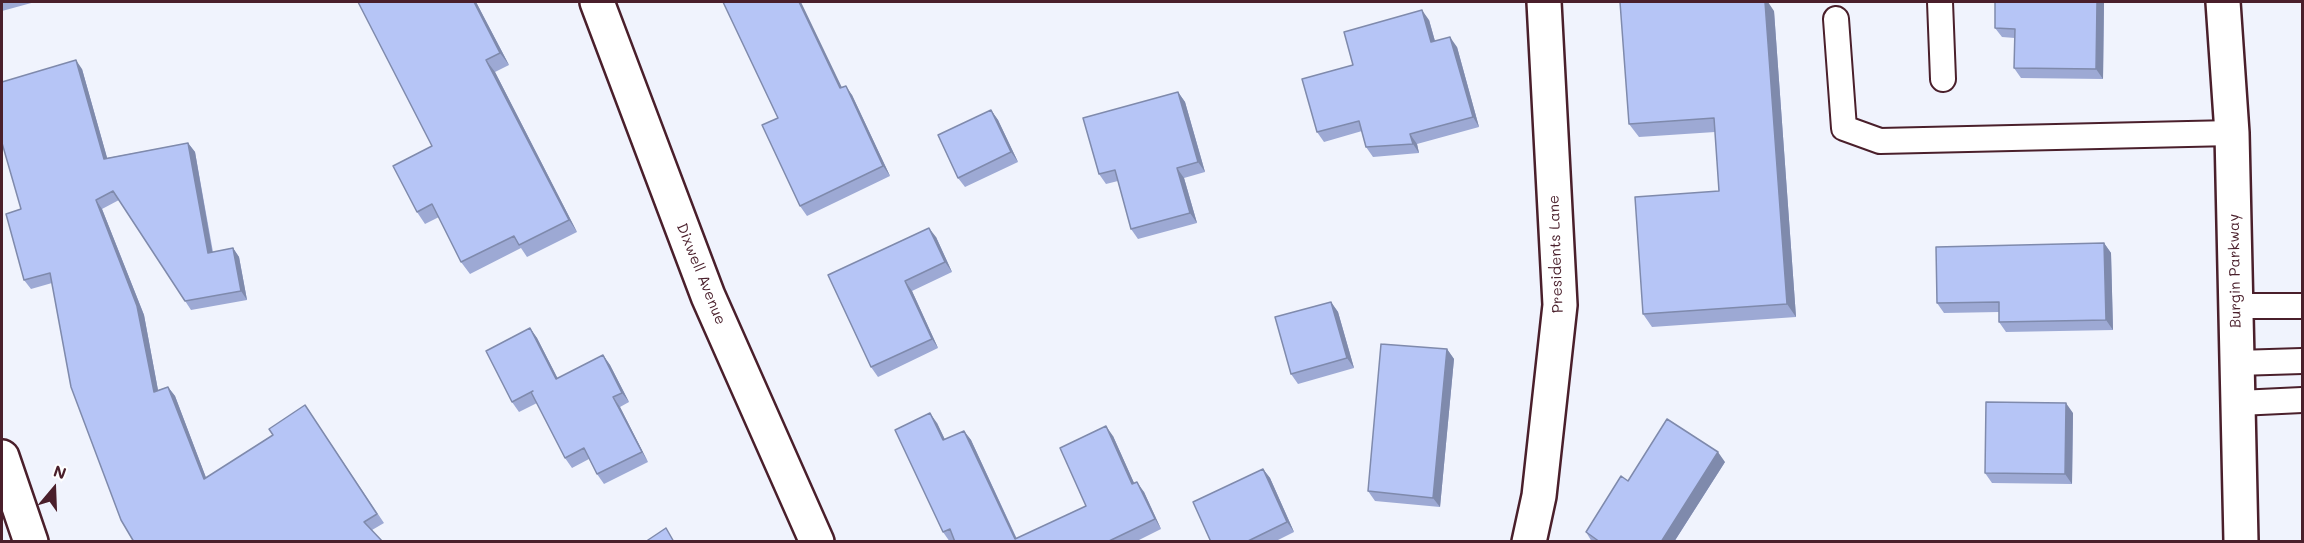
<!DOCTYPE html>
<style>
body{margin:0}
#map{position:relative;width:2304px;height:543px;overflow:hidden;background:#f0f3fd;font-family:Mali,sans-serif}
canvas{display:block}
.frame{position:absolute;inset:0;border:3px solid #4a1f2b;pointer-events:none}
.north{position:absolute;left:24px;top:459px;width:60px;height:60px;-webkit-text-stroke:4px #fff;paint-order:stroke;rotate:19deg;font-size:16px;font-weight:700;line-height:24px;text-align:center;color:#4a1f2b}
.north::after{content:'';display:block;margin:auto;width:21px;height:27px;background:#4a1f2b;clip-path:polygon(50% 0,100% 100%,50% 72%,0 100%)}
</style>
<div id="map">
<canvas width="2304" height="543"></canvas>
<div class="frame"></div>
<div class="north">N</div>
</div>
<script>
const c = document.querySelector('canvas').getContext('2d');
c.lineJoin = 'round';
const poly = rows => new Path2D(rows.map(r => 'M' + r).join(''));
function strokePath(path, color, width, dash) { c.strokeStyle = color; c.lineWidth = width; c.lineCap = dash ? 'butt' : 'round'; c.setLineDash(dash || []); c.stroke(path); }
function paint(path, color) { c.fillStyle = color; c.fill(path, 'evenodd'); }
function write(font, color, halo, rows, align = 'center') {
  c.font = font + ' Mali,sans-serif'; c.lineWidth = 4.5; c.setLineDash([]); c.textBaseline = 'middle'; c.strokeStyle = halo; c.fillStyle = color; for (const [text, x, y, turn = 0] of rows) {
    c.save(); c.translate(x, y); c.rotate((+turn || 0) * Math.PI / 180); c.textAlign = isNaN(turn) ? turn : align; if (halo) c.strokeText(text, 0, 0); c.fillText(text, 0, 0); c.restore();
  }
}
const service = poly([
 [1940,2,1943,79],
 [1836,19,1844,128,1880,141,2232,133],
 [2237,306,2302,306],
 [2237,363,2302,361],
 [2239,403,2302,400]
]);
const minor = poly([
 [597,2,708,296,817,542],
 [2,457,31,542],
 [1529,542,1539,496,1560,305,1544,2]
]);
const secondary = poly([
 [2223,2,2232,133,2241,542]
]);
const wall = poly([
 [2,2,35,2,2,11],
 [476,2,509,65,495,72,577,232,527,257,521,248,470,274,461,262,439,217,425,224,417,212,432,146],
 [2104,2,2103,79,2021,78,2014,68,2015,38,2002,37,1995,28],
 [1774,11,1796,317,1652,327,1643,314,1719,191,1715,132,1639,137,1629,124],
 [1429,20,1435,41,1457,47,1479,127,1417,144,1419,153,1373,157,1366,147,1362,131,1324,142,1317,132,1353,65],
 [82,69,107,158,188,143,195,152,213,252,233,248,239,257,247,300,191,310,119,200,102,209,144,315,158,390,168,387,175,396,206,478,273,435,305,405,384,523,372,530,134,542,52,283,31,289,24,280,21,209],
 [842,87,852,95,890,176,807,216,800,206],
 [1178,92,1185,102,1205,172,1184,178,1197,223,1138,239,1131,229,1118,181,1106,184,1099,174],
 [991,110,998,120,1018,162,965,187,958,178],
 [936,237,952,272,912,291,938,348,878,377,871,367,828,275],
 [2104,243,2111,253,2113,330,2006,332,1999,322,1999,312,1944,313,1937,303],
 [1331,302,1338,312,1354,368,1298,384,1291,374],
 [530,328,537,338,558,379,603,355,610,365,629,402,620,407,648,462,604,484,597,474,589,459,572,468,565,458,537,403,519,412,512,402],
 [1447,349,1454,359,1440,507,1375,501,1368,491],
 [2073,413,2072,484,1992,483,1985,473],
 [937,423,945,440,964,431,971,440,1017,539,1086,506,1113,436,1134,483,1144,492,1161,529,1135,542,955,542,955,540,950,542,943,532],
 [1725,462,1674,542,1592,542,1586,532,1628,481],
 [1263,469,1270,478,1294,532,1274,542,1211,542]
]);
const shadedWall = poly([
 [474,2,476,2,509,65,500,53],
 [799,2,801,2,847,98,840,88],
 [1765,2,1768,2,1774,11,1796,317,1787,304],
 [2097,2,2104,2,2103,79,2096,69],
 [1422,10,1429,20,1438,52,1431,42],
 [1450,37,1457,47,1479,127,1473,117],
 [76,60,82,69,110,168,104,159],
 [486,60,495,72,577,232,569,220],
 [846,86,852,95,890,176,883,166],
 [1178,92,1185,102,1205,172,1198,162],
 [991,110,998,120,1018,162,1011,152],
 [1410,134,1417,144,1419,153,1413,144],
 [188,143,195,152,214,262,208,253],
 [1177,168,1184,178,1197,223,1190,213],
 [96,200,102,209,144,315,160,401,154,392],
 [929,228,936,237,952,272,945,262],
 [2104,243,2111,253,2113,330,2106,320],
 [233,248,239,257,247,300,241,291],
 [905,281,912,291,938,348,932,339],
 [1331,302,1338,312,1354,368,1347,358],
 [530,328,537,338,563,389,556,379],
 [1447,349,1454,359,1440,507,1433,498],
 [603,355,610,365,629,402,622,393],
 [168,387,175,396,210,488,204,479],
 [613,397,620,407,648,462,642,452],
 [2066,403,2073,413,2072,484,2065,474],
 [930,413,937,423,950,450,943,440],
 [1106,426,1113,436,1139,494,1132,484],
 [964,431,971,440,1018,542,1016,542],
 [1718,452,1725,462,1674,542,1661,542],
 [1263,469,1270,478,1294,532,1287,522],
 [1137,482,1144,492,1161,529,1155,519]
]);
const building = poly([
 [358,2,474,2,500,53,486,60,569,220,519,245,514,236,461,262,432,204,417,212,393,166,432,146,358,2],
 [723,2,799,2,840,88,846,86,883,166,800,206,762,125,778,118,723,2],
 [1620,2,1765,2,1787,304,1643,314,1635,197,1719,191,1714,118,1629,124,1620,2],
 [1995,2,2097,2,2096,69,2014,68,2015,29,1995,28,1995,2],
 [1422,10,1431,42,1450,37,1473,117,1410,134,1413,144,1366,147,1359,121,1317,132,1302,79,1353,65,1344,32,1422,10],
 [76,60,104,159,188,143,208,253,233,248,241,291,185,301,113,191,96,200,137,306,154,392,168,387,204,479,273,435,269,429,305,405,377,514,364,522,383,542,134,542,121,520,71,387,50,273,24,280,6,214,21,209,2,143,2,82,76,60],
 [1178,92,1198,162,1177,168,1190,213,1131,229,1115,170,1099,174,1083,118,1178,92],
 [991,110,1011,152,958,178,938,135,991,110],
 [929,228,945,262,905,281,932,339,871,367,828,275,929,228],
 [2104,243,2106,320,1999,322,1999,302,1937,303,1936,247,2104,243],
 [1331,302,1347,358,1291,374,1275,317,1331,302],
 [530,328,556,379,603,355,622,393,613,397,642,452,597,474,584,448,565,458,531,392,533,391,512,402,486,351,530,328],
 [1381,344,1447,349,1433,498,1368,491,1381,344],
 [1986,402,2066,403,2065,474,1985,473,1986,402],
 [930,413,943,440,964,431,1015,539,1086,506,1060,448,1106,426,1132,484,1137,482,1155,519,1107,542,955,542,950,529,943,532,895,430,930,413],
 [1667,419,1718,452,1661,542,1600,542,1586,532,1621,476,1628,481,1667,419],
 [1263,469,1287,522,1246,542,1211,542,1193,502,1263,469],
 [666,528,674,542,645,542,666,528]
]);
const streetNames = [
 ["Presidents Lane",1556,254,-92],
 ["Burgin Parkway",2235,271,-91],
 ["Dixwell Avenue",701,274,68]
];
strokePath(service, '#4a1f2b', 28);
strokePath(minor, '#4a1f2b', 38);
strokePath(secondary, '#4a1f2b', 38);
strokePath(service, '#fff', 24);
strokePath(minor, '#fff', 33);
strokePath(secondary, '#fff', 33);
paint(wall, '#9da9d4');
paint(shadedWall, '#7f8aac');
paint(building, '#b6c5f6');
strokePath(building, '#7f8aac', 1.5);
write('15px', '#4a1f2b', '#fff', streetNames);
</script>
